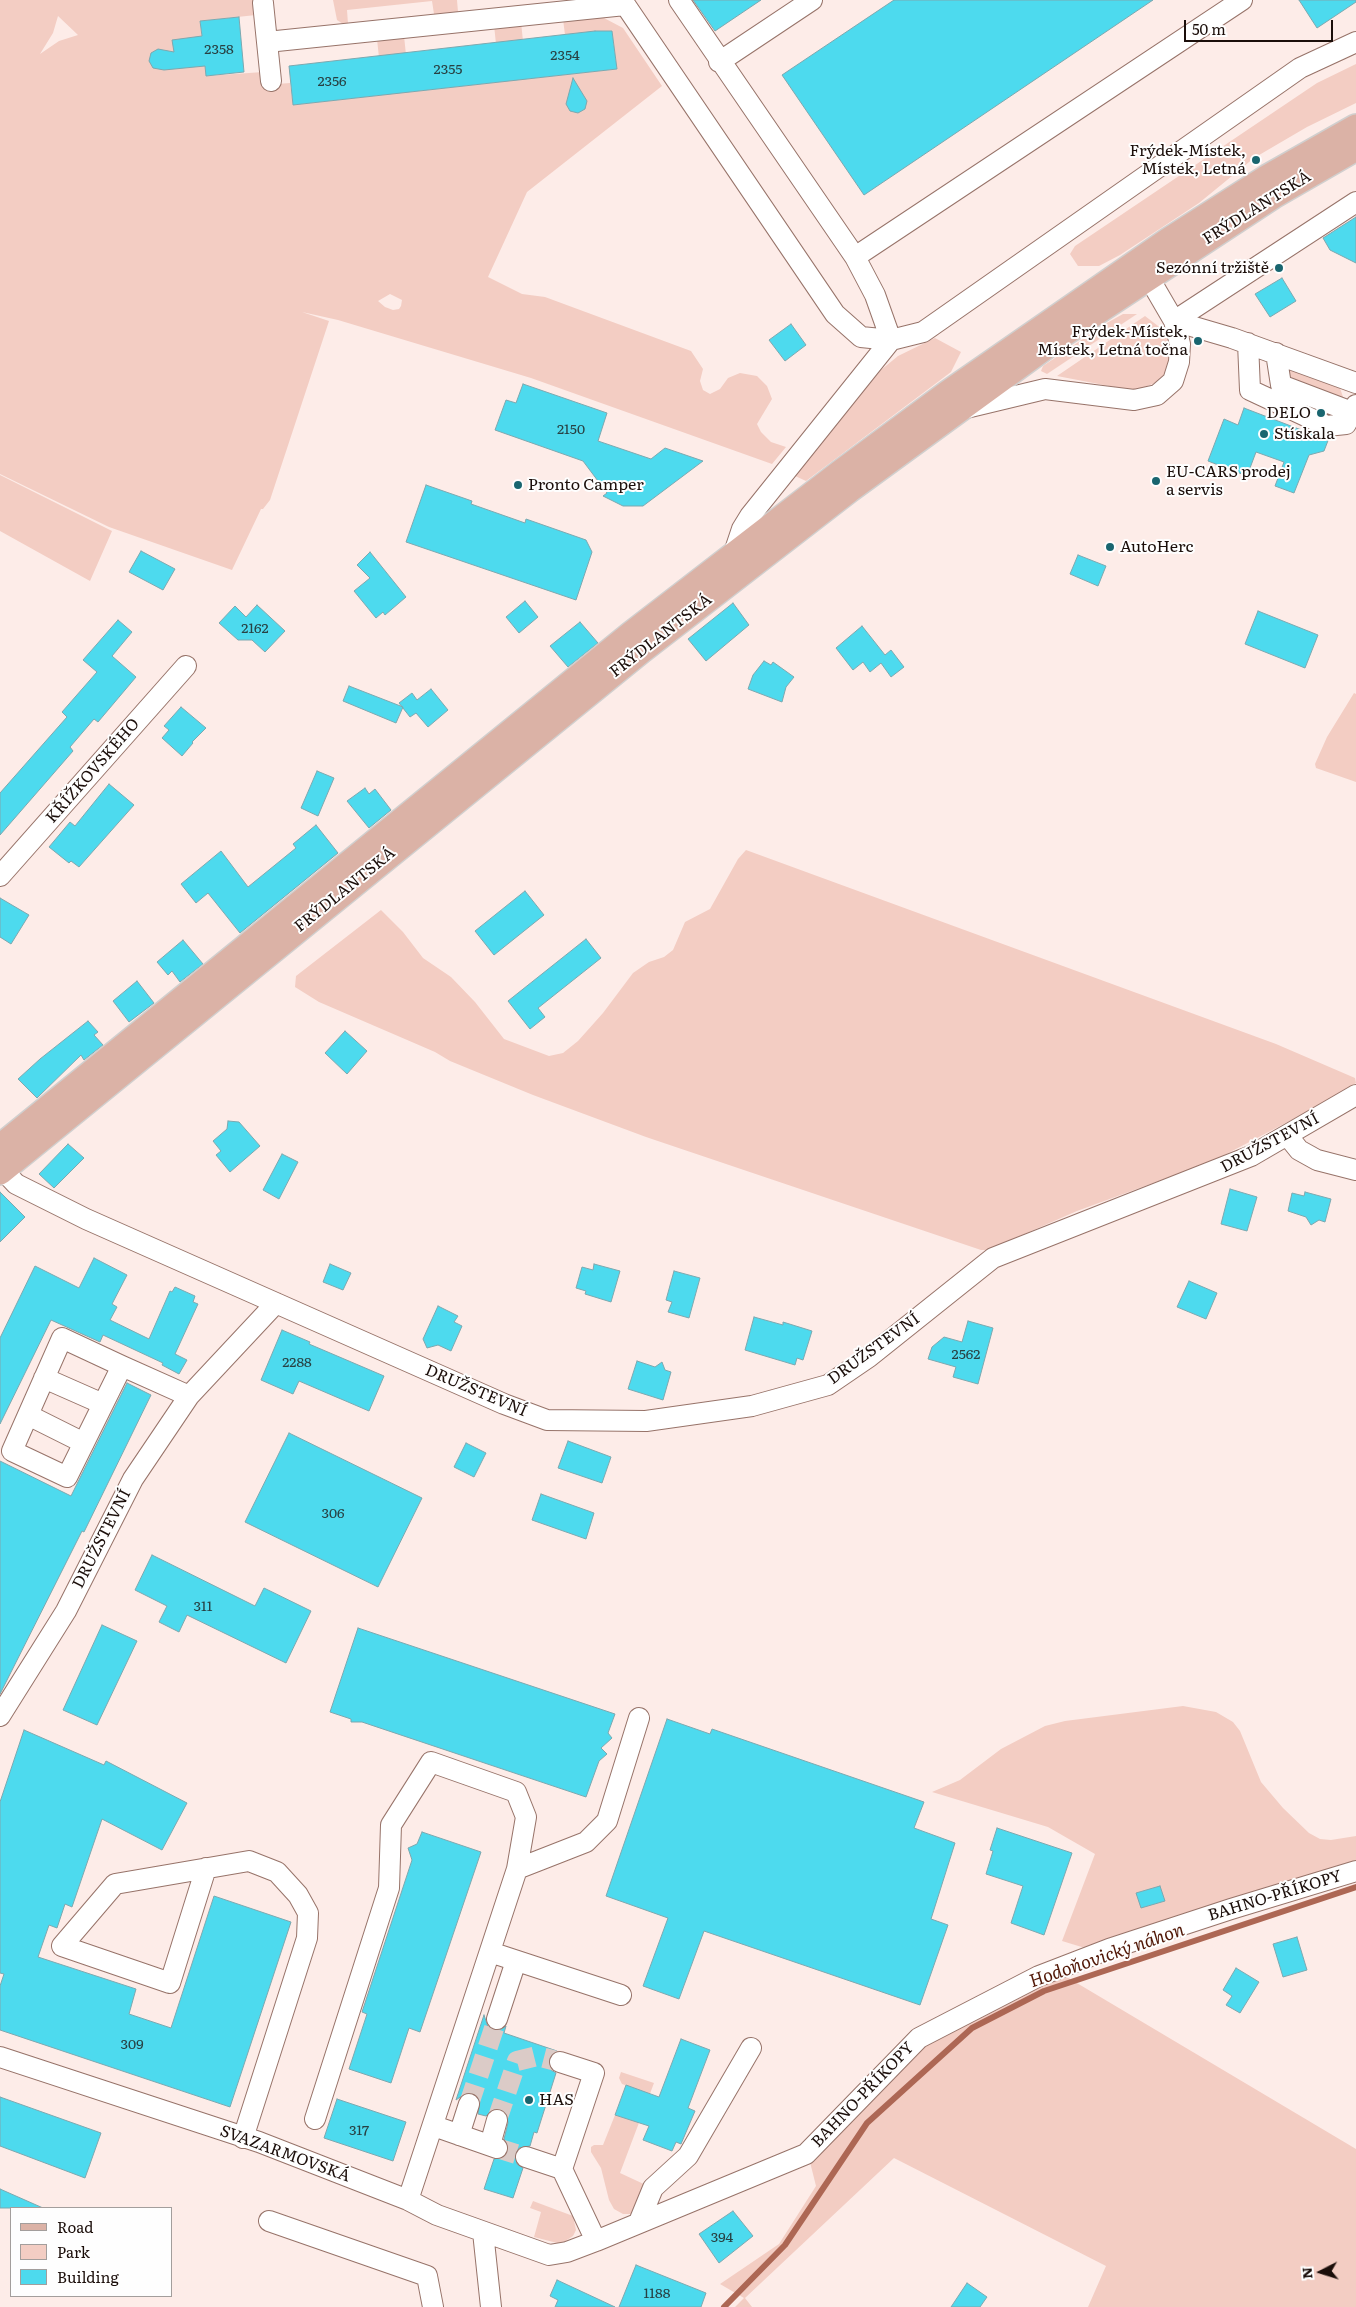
<!DOCTYPE html>
<meta charset="utf-8">
<style>
body{margin:0}
#map{position:relative;width:1356px;height:2307px;overflow:hidden;background:#fdece8;font-family:Literata,serif}
canvas{display:block}
.legend{position:absolute;left:10px;top:2207px;width:162px;height:90px;box-sizing:border-box;background:#fefefe;border:1px solid #a39e9c;margin:0;padding:6px 9px;list-style:none;font-size:15px;color:#1b0e0a}
.legend li{display:flex;align-items:center;gap:10px;height:25px}
.legend b{width:25px;border:1px solid #a39e9c}
.north{position:absolute;left:1296px;top:2247px;width:50px;height:50px;-webkit-text-stroke:4px #fefefe;paint-order:stroke;rotate:265deg;font-size:14px;font-weight:700;line-height:20px;text-align:center;color:#1b0e0a}
.north::after{content:'';display:block;margin:auto;width:18px;height:22px;background:#1b0e0a;clip-path:polygon(50% 0,100% 100%,50% 72%,0 100%)}
.scale{position:absolute;left:1184px;top:20px;width:149px;height:22px;box-sizing:border-box;border:2px solid #1b0e0a;border-top:0;padding-left:6px;font-size:15px;line-height:18px;white-space:nowrap;color:#1b0e0a;-webkit-text-stroke:4px #fefefe;paint-order:stroke}
</style>
<div id="map">
<canvas width="1356" height="2307"></canvas>
<ul class="legend">
<li><b style="height:6px;background:#dbb2a6"></b>Road</li>
<li><b style="height:14px;background:#f3cdc3"></b>Park</li>
<li><b style="height:14px;background:#4ddaee"></b>Building</li>
</ul>
<div class="north">N</div>
<div class="scale">50 m</div>
</div>
<script>
const c = document.querySelector('canvas').getContext('2d');
c.lineJoin = 'round';
function paint(path, color) { c.fillStyle = color; c.fill(path, 'evenodd'); }
const poly = rows => new Path2D(rows.map(r => 'M' + r).join(''));
function strokePath(path, color, width, dash) { c.strokeStyle = color; c.lineWidth = width; c.lineCap = dash ? 'butt' : 'round'; c.setLineDash(dash || []); c.stroke(path); }
function write(font, color, halo, rows, align = 'center') {
  c.font = font + ' Literata,serif'; c.lineWidth = 4; c.setLineDash([]); c.textBaseline = 'middle'; c.strokeStyle = halo; c.fillStyle = color; for (const [text, x, y, turn = 0] of rows) {
    c.save(); c.translate(x, y); c.rotate((+turn || 0) * Math.PI / 180); c.textAlign = isNaN(turn) ? turn : align; if (halo) c.strokeText(text, 0, 0); c.fillText(text, 0, 0); c.restore();
  }
}
const green = poly([
 [0,0,255,0,256,15,200,21,206,76,263,72,264,85,290,83,293,105,383,95,377,39,404,36,410,92,500,82,494,25,521,22,527,79,617,69,612,31,565,35,563,19,587,17,604,18,623,28,662,86,527,192,488,277,522,294,545,297,691,351,703,369,700,381,703,390,710,394,720,389,728,378,740,373,757,376,767,386,772,399,757,424,761,432,771,442,786,447,772,464,531,378,338,320,302,312,329,321,270,500,263,509,261,509,232,570,109,527,0,474],
 [58,16,78,35,59,41,40,54,53,33],
 [390,294,402,300,401,306,399,309,393,310,385,307,378,301],
 [333,0,457,0,458,12,434,14,432,1,347,10,348,24,343,24,337,20],
 [1356,64,1356,103,1307,127,1254,158,1199,203,1120,255,1099,266,1078,266,1070,254,1075,246,1317,83],
 [1123,314,1137,314,1047,374,1041,371,1043,366,1105,324],
 [1145,316,1162,329,1169,339,1170,345,1170,361,1164,375,1155,383,1140,389,1130,390,1057,376],
 [935,338,961,352,951,372,806,481,793,475,881,370,898,356],
 [1293,369,1339,385,1344,400,1290,380,1290,371],
 [0,475,112,531,90,581,0,531],
 [1354,693,1356,694,1356,782,1316,768,1315,764,1327,737],
 [746,850,1276,1044,1355,1078,1356,1083,1324,1103,1213,1161,1077,1211,988,1250,981,1250,646,1137,533,1095,450,1061,435,1052,319,1002,295,987,296,976,381,910,403,932,423,958,451,977,475,1002,504,1039,549,1056,563,1053,578,1041,603,1013,633,973,649,962,664,957,673,950,685,922,710,909,738,859],
 [1183,1706,1216,1712,1233,1722,1240,1731,1261,1782,1283,1808,1309,1833,1320,1839,1331,1840,1356,1836,1356,1868,1085,1948,1062,1941,1095,1854,1048,1827,932,1792,960,1780,1001,1749,1045,1726,1065,1721],
 [1060,1973,1356,2149,1356,2307,1088,2307,1106,2266,894,2158,745,2298,752,2307,735,2307,744,2298,720,2284,779,2244,816,2186,810,2162,925,2044],
 [621,2072,654,2083,620,2173,648,2186,631,2214,623,2214,614,2209,609,2200,601,2168,591,2152,591,2147,594,2145,603,2145,615,2115,632,2120,642,2091,622,2084,619,2078],
 [533,2201,573,2216,576,2230,573,2236,561,2244,534,2237,541,2212,530,2208]
]);
const stream = poly([
 [724,2307,785,2245,867,2123,972,2028,1044,1991,1356,1887]
]);
const building = poly([
 [693,0,761,0,715,31,693,0],
 [894,0,1153,0,864,195,782,75,894,0],
 [1299,0,1356,0,1356,2,1317,28,1299,0],
 [239,17,244,72,206,76,205,66,164,70,153,68,149,61,151,53,158,49,174,52,172,40,202,36,200,21,239,17],
 [595,31,612,31,617,69,293,105,289,66,595,31],
 [573,78,587,101,585,109,578,113,570,111,566,104,573,78],
 [1356,217,1356,263,1330,250,1323,238,1356,217],
 [1282,278,1296,301,1270,317,1255,294,1282,278],
 [791,324,806,345,785,361,769,340,791,324],
 [523,384,607,413,598,441,651,459,665,448,703,461,643,506,623,506,603,496,607,493,583,461,495,430,506,400,516,403,523,384],
 [1244,408,1304,431,1304,429,1322,437,1329,438,1324,451,1309,455,1294,493,1275,486,1284,462,1256,452,1247,476,1208,461,1224,419,1238,425,1244,408],
 [426,485,472,501,471,504,525,523,526,519,586,540,592,552,576,600,406,542,426,485],
 [141,551,175,569,163,590,129,572,141,551],
 [370,552,406,597,385,615,383,612,376,618,354,591,370,578,357,565,370,552],
 [1078,555,1106,566,1098,586,1070,574,1078,555],
 [525,601,538,617,519,633,506,617,525,601],
 [733,603,749,625,706,661,688,639,733,603],
 [257,605,285,631,265,652,252,640,238,640,219,623,235,606,246,617,257,605],
 [1258,611,1318,635,1305,668,1245,644,1258,611],
 [118,620,132,632,112,656,136,677,98,722,94,719,70,747,73,751,0,835,0,793,67,717,62,712,97,672,83,660,118,620],
 [580,622,598,643,568,667,550,646,580,622],
 [862,626,885,655,891,650,904,667,891,677,881,663,870,672,863,662,853,670,836,648,862,626],
 [764,661,771,665,773,662,794,677,786,687,782,702,748,689,753,675,764,661],
 [349,686,403,707,396,723,343,701,349,686],
 [431,689,448,710,428,727,416,713,410,717,399,703,412,693,417,700,431,689],
 [181,707,206,728,192,742,193,743,182,756,162,738,169,730,164,726,181,707],
 [317,771,334,778,318,816,301,808,317,771],
 [109,784,134,805,79,867,71,861,69,863,49,847,70,822,75,826,109,784],
 [365,788,369,794,375,789,391,810,369,828,347,801,365,788],
 [316,825,338,853,240,933,208,893,196,903,181,884,221,851,248,887,296,848,293,844,316,825],
 [525,891,544,915,494,955,475,931,525,891],
 [0,898,29,915,11,944,0,937,0,898],
 [586,939,601,958,538,1008,545,1017,530,1029,508,1001,586,939],
 [183,940,203,964,180,982,172,971,168,975,157,962,183,940],
 [137,981,154,1003,129,1022,113,1001,137,981],
 [88,1021,98,1032,94,1035,103,1045,84,1060,81,1055,37,1098,18,1079,40,1059,88,1021],
 [345,1031,367,1051,347,1074,325,1053,345,1031],
 [228,1121,239,1122,260,1146,230,1172,216,1155,221,1151,213,1141,227,1129,228,1121],
 [68,1144,84,1158,54,1188,39,1174,68,1144],
 [282,1154,298,1162,279,1199,263,1190,282,1154],
 [1230,1189,1257,1197,1247,1231,1221,1224,1230,1189],
 [0,1192,25,1217,0,1242,0,1192],
 [1305,1192,1331,1199,1325,1222,1319,1220,1311,1225,1306,1217,1288,1211,1292,1193,1304,1196,1305,1192],
 [94,1258,127,1275,112,1304,117,1307,110,1320,149,1339,170,1291,172,1292,175,1287,195,1296,193,1302,198,1304,175,1354,187,1360,179,1374,162,1365,163,1363,103,1335,100,1342,51,1320,0,1424,0,1338,35,1266,79,1288,94,1258],
 [330,1264,351,1273,343,1290,323,1282,330,1264],
 [594,1264,620,1271,611,1302,585,1294,586,1291,576,1288,582,1267,593,1270,594,1264],
 [674,1271,700,1278,689,1318,668,1312,672,1302,666,1300,674,1271],
 [1189,1281,1217,1293,1206,1319,1177,1307,1189,1281],
 [438,1306,458,1316,454,1322,462,1326,451,1351,438,1345,427,1348,423,1339,438,1306],
 [754,1317,783,1325,783,1322,812,1331,803,1360,797,1358,795,1365,745,1350,754,1317],
 [968,1321,993,1328,978,1384,953,1377,956,1367,928,1359,932,1347,944,1337,962,1342,968,1321],
 [282,1330,310,1342,309,1344,384,1376,369,1411,299,1381,293,1394,261,1380,282,1330],
 [637,1361,655,1367,662,1362,665,1370,671,1372,663,1400,628,1389,637,1361],
 [127,1383,151,1395,84,1532,82,1531,0,1694,0,1461,71,1496,127,1383],
 [289,1433,422,1498,378,1587,245,1522,289,1433],
 [568,1441,611,1457,602,1483,558,1468,568,1441],
 [466,1443,486,1453,474,1477,454,1467,466,1443],
 [541,1494,594,1513,586,1539,532,1520,541,1494],
 [152,1555,255,1606,264,1588,311,1611,286,1663,187,1615,179,1632,159,1622,167,1606,135,1590,152,1555],
 [102,1625,137,1641,97,1725,63,1710,102,1625],
 [358,1628,615,1714,608,1733,612,1738,601,1748,607,1754,599,1761,586,1797,362,1722,351,1722,351,1719,330,1712,358,1628],
 [667,1719,710,1734,712,1729,924,1802,914,1828,955,1843,931,1919,948,1925,920,2005,704,1931,679,1999,643,1986,668,1918,606,1896,667,1719],
 [24,1730,104,1765,106,1761,187,1803,162,1850,102,1819,72,1907,65,1904,57,1928,49,1925,38,1957,136,1989,129,2014,171,2028,214,1896,291,1922,230,2107,0,2030,0,1986,4,1974,0,1973,0,1802,24,1730],
 [997,1828,1072,1853,1044,1935,1011,1923,1023,1886,986,1874,993,1851,990,1850,997,1828],
 [422,1832,481,1852,420,2032,409,2028,391,2083,349,2069,367,2014,362,2012,412,1860,408,1848,417,1844,422,1832],
 [1160,1886,1165,1901,1141,1908,1136,1893,1160,1886],
 [1297,1937,1307,1970,1283,1977,1273,1944,1297,1937],
 [1236,1968,1259,1982,1240,2013,1226,2005,1232,1996,1223,1990,1236,1968],
 [484,2015,488,2027,493,2030,500,2030,506,2026,504,2033,557,2051,549,2059,551,2070,556,2073,537,2133,534,2132,530,2146,519,2148,515,2154,517,2164,523,2168,513,2198,484,2189,494,2159,504,2157,508,2151,509,2145,504,2139,508,2123,506,2112,495,2108,486,2116,478,2114,480,2101,472,2093,466,2093,456,2100,484,2015],
 [681,2039,710,2050,688,2108,695,2111,681,2144,676,2142,672,2151,643,2140,649,2126,615,2115,626,2085,659,2097,681,2039],
 [0,2097,101,2133,85,2178,0,2146,0,2097],
 [337,2099,406,2122,393,2161,324,2138,337,2099],
 [0,2189,43,2208,0,2208,0,2189],
 [733,2211,753,2236,719,2263,699,2234,733,2211],
 [636,2265,706,2293,701,2307,619,2307,636,2265],
 [557,2280,615,2307,555,2307,558,2300,550,2296,557,2280],
 [967,2283,987,2297,980,2307,951,2307,967,2283]
]);
const minorTunnel = poly([
 [469,2104,497,2019],
 [497,2120,517,2061,537,2056,560,2062],
 [497,2148,526,2157]
]);
const minor = poly([
 [622,0,835,314,861,337,891,340,923,332,1300,68,1356,42],
 [679,0,855,257,875,295,891,340,750,516,742,529,734,553],
 [263,3,271,81],
 [267,42,625,5],
 [719,62,812,0],
 [855,257,1242,0],
 [1174,321,1356,202],
 [1174,321,1232,338,1356,383],
 [1248,343,1250,390,1327,426,1346,424,1356,405],
 [1276,353,1281,385,1352,412],
 [966,408,1045,389,1134,400,1157,395,1173,381,1179,362,1180,344,1174,321,1142,266],
 [0,876,186,666],
 [1287,1135,1299,1150,1317,1160,1356,1170],
 [3,1170,16,1184,86,1219,504,1404,547,1420,646,1421,752,1406,828,1385,869,1357,993,1258,1251,1156,1356,1095],
 [122,1366,67,1477,12,1451,62,1338,122,1366,189,1396],
 [44,1378,103,1404],
 [28,1415,84,1443],
 [0,1716,66,1611,133,1479,189,1396,276,1303],
 [206,1868,170,1983,62,1946,115,1884,249,1861,277,1872,298,1895,308,1913,307,1938,243,2138],
 [517,1869,586,1842,607,1821,639,1718],
 [490,1952,621,1995],
 [497,2019,516,1961],
 [0,2057,259,2142,408,2200,437,2215,549,2255,567,2252,596,2241,806,2154,919,2038,1039,1976,1109,1949,1231,1909,1356,1871],
 [560,2062,594,2073,562,2169],
 [315,2119,389,1888,391,1825,431,1762,516,1792,526,1817,517,1869,408,2200],
 [434,2126,497,2148],
 [459,2135,469,2104],
 [490,2145,497,2120],
 [526,2157,562,2169,596,2241],
 [269,2221,427,2276,433,2307],
 [639,2222,653,2188,688,2156,751,2048],
 [483,2232,491,2307]
]);
const major = poly([
 [0,1147,630,635,840,473,948,393,1169,240,1268,177,1356,127],
 [0,1172,642,650,849,490,1063,334,1273,196,1356,148]
]);
const markers = [
 [1256,160,5,"#19656f"],
 [1279,268,5,"#19656f"],
 [1198,341,5,"#19656f"],
 [1321,413,5,"#19656f"],
 [1264,434,5,"#19656f"],
 [1156,481,5,"#19656f"],
 [518,485,5,"#19656f"],
 [1110,547,5,"#19656f"],
 [529,2100,5,"#19656f"]
];
const numberNames = [
 ["2358",219,50],
 ["2354",565,56],
 ["2355",448,70],
 ["2356",332,82],
 ["2150",571,430],
 ["2162",255,629],
 ["2562",966,1355],
 ["2288",297,1363],
 ["306",333,1514],
 ["311",203,1607],
 ["309",132,2045],
 ["317",359,2131],
 ["394",722,2238],
 ["1188",657,2294]
];
const poiNames = [
 ["Frýdek-Místek,",1246,151,"right"],
 ["Místek, Letná",1246,169,"right"],
 ["Sezónní tržiště",1269,268,"right"],
 ["Frýdek-Místek,",1188,332,"right"],
 ["Místek, Letná točna",1188,350,"right"],
 ["DELO",1311,413,"right"],
 ["Stískala",1274,434],
 ["EU-CARS prodej",1166,472],
 ["a servis",1166,490],
 ["Pronto Camper",528,485],
 ["AutoHerc",1120,547],
 ["HAS",539,2100]
];
const streetNames = [
 ["FRÝDLANTSKÁ",1257,208,-32],
 ["FRÝDLANTSKÁ",661,636,-38],
 ["KŘÍŽKOVSKÉHO",93,771,-49],
 ["FRÝDLANTSKÁ",345,890,-39],
 ["DRUŽSTEVNÍ",1270,1143,-28],
 ["DRUŽSTEVNÍ",874,1349,-36],
 ["DRUŽSTEVNÍ",476,1391,23],
 ["DRUŽSTEVNÍ",102,1539,-63],
 ["BAHNO-PŘÍKOPY",1275,1896,-17],
 ["BAHNO-PŘÍKOPY",863,2095,-46],
 ["SVAZARMOVSKÁ",285,2154,20]
];
const waterNames = [
 ["Hodoňovický náhon",1107,1956,-19]
];
paint(green, '#f3cdc3');
strokePath(stream, '#ad6754', 6);
paint(building, '#4ddaee');
strokePath(building, '#7da8af', 1);
strokePath(minorTunnel, '#dbcbc7', 20, [20, 10]);
strokePath(minor, '#977369', 22);
strokePath(major, '#d1cfce', 28);
strokePath(minor, '#fff', 20);
strokePath(major, '#dbb2a6', 25);
for (const [x, y, r, color] of markers) { const dot = new Path2D(); dot.arc(x, y, r, 0, 2 * Math.PI); c.fillStyle = color; c.fill(dot); strokePath(dot, '#fefefe', 2); }
write('14px', '#284143', null, numberNames);
write('16px', '#1b0e0a', '#fefefe', poiNames, 'left');
write('16px', '#1b0e0a', '#fefefe', streetNames);
write('italic 18px', '#511706', '#fefefe', waterNames);
</script>
